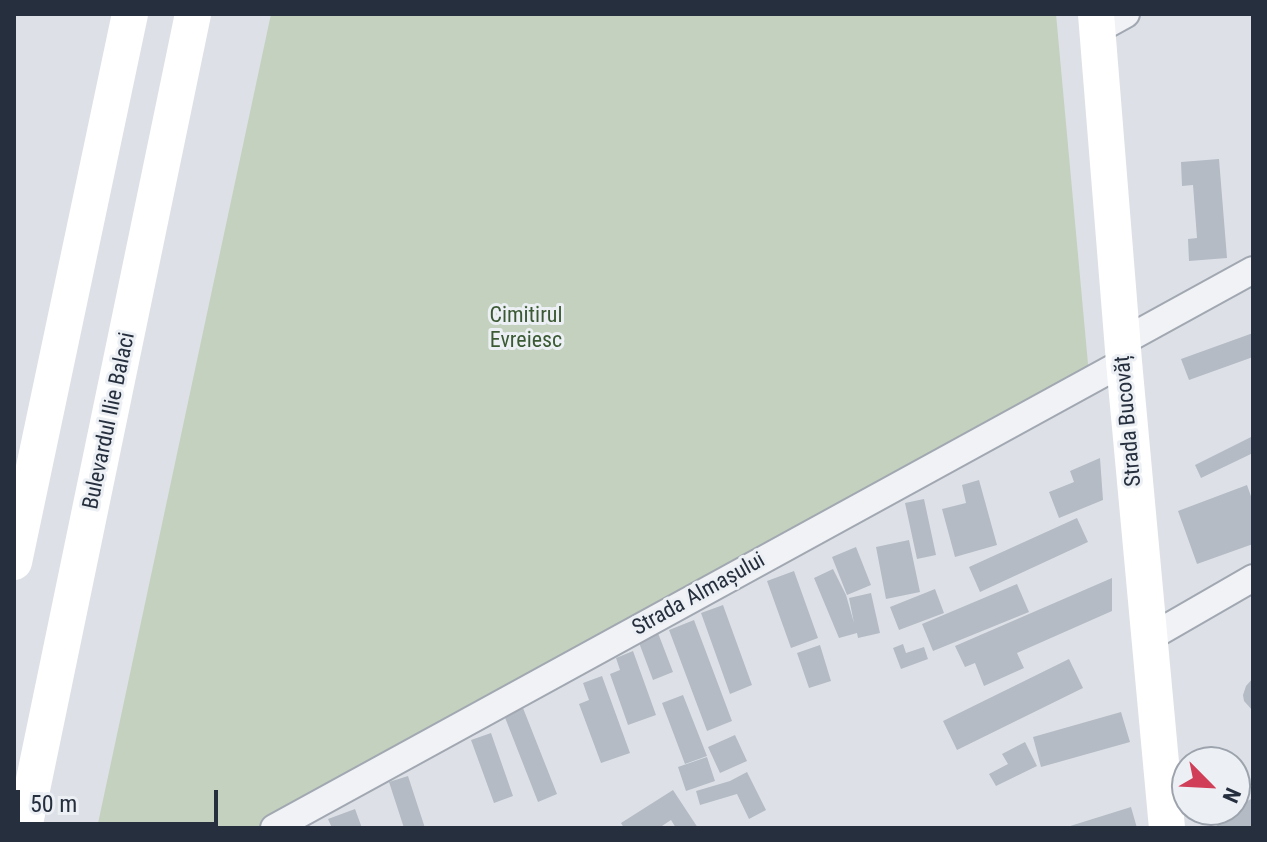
<!DOCTYPE html>
<meta charset="utf-8">
<style>
body{margin:0}
#map{position:relative;width:1267px;height:842px;overflow:hidden;background:#dde1e7;font-family:"Roboto Condensed",sans-serif}
canvas{display:block}
.frame{position:absolute;inset:0;border:16px solid #262f3e;pointer-events:none}
.north{position:absolute;left:1171px;top:746px;width:80px;height:80px;box-sizing:border-box;background:#ecf0f5;border:2px solid #9da3ac;border-radius:50%;rotate:114deg;font-size:22px;font-weight:700;line-height:32px;text-align:center;color:#262f3e}
.north::after{content:'';display:block;margin:auto;width:28px;height:36px;background:#d03e57;clip-path:polygon(50% 0,100% 100%,50% 72%,0 100%)}
.scale{position:absolute;left:16px;top:790px;width:202px;height:36px;box-sizing:border-box;border:4px solid #262f3e;border-top:0;padding-left:10px;font-size:24px;line-height:28px;white-space:nowrap;color:#262f3e;-webkit-text-stroke:6px #ecf0f5;paint-order:stroke}
</style>
<div id="map">
<canvas width="1267" height="842"></canvas>
<div class="frame"></div>
<div class="north">N</div>
<div class="scale">50 m</div>
</div>
<script>
const c = document.querySelector('canvas').getContext('2d');
c.lineJoin = 'round';
function paint(path, color) { c.fillStyle = color; c.fill(path, 'evenodd'); }
const poly = rows => new Path2D(rows.map(r => 'M' + r).join(''));
function strokePath(path, color, width, dash) { c.strokeStyle = color; c.lineWidth = width; c.lineCap = dash ? 'butt' : 'round'; c.setLineDash(dash || []); c.stroke(path); }
function write(font, color, halo, rows, align = 'center') {
  c.font = font + ' "Roboto Condensed",sans-serif'; c.lineWidth = 6; c.setLineDash([]); c.textBaseline = 'middle'; c.strokeStyle = halo; c.fillStyle = color; for (const [text, x, y, turn = 0] of rows) {
    c.save(); c.translate(x, y); c.rotate((+turn || 0) * Math.PI / 180); c.textAlign = isNaN(turn) ? turn : align; if (halo) c.strokeText(text, 0, 0); c.fillText(text, 0, 0); c.restore();
  }
}
const green = poly([
 [271,14,1056,14,1089,375,273,828,97,828]
]);
const building = poly([
 [1219,159,1227,258,1189,261,1188,239,1197,238,1193,185,1182,186,1181,162],
 [1253,333,1253,357,1189,380,1181,359],
 [1253,436,1253,453,1201,478,1195,465],
 [1100,458,1103,500,1059,518,1049,492,1074,482,1070,471],
 [979,480,997,545,955,557,942,509,966,503,962,485],
 [1247,485,1253,502,1253,544,1197,564,1178,511],
 [924,499,936,555,917,559,905,503],
 [1077,518,1088,542,980,592,969,567],
 [909,540,920,592,886,599,876,547],
 [856,547,871,585,847,595,832,557],
 [833,569,846,595,854,623,849,598,871,593,880,633,858,638,857,633,839,638,814,578],
 [794,571,818,638,791,648,767,581],
 [1112,578,1112,611,1017,653,1024,668,984,686,975,663,965,667,955,646],
 [1017,584,1029,612,933,651,922,624],
 [935,589,944,613,899,630,890,607],
 [723,605,752,685,730,694,701,613],
 [694,620,732,721,707,731,669,630],
 [658,633,673,672,653,680,638,640],
 [903,644,906,653,924,647,928,659,901,669,893,648],
 [820,645,831,681,809,688,797,653],
 [633,651,656,715,628,725,610,674,620,670,616,658],
 [1069,659,1083,688,957,750,943,721],
 [602,676,630,753,601,763,579,704,589,700,583,683],
 [1253,678,1253,711,1244,701,1243,695,1246,686],
 [683,695,707,756,685,764,662,703],
 [523,708,557,794,538,802,504,715],
 [1121,712,1130,742,1041,767,1033,737],
 [491,733,513,796,494,803,471,740],
 [735,735,747,761,720,773,708,747],
 [1025,742,1037,766,996,786,989,774,1008,764,1002,754],
 [707,757,715,781,686,791,678,767],
 [747,772,766,810,749,819,737,794,700,805,696,791,730,781],
 [408,776,425,828,404,828,389,782],
 [673,790,698,828,676,828,671,820,659,828,624,828,621,823],
 [1253,798,1253,828,1217,828,1216,818],
 [1131,807,1137,828,1067,828,1067,827],
 [355,809,362,828,332,828,328,819]
]);
const minor = poly([
 [1097,30,1126,14],
 [1122,342,1253,270],
 [1149,638,1253,578],
 [274,828,1124,362]
]);
const secondary = poly([
 [1096,14,1124,362,1167,828],
 [14,562,130,14],
 [24,828,193,14]
]);
const parkNames = [
 ["Cimitirul",526,316],
 ["Evreiesc",526,341]
];
const streetNames = [
 ["Bulevardul Ilie Balaci",110,421,-78],
 ["Strada Bucovăț",1129,421,-95],
 ["Strada Almașului",699,595,-29]
];
paint(green, '#c3d1be');
paint(building, '#b4bbc4');
strokePath(minor, '#a2a8b1', 30);
strokePath(minor, '#f0f2f6', 26);
strokePath(secondary, '#fff', 36);
write('22px', '#3b5a33', '#ecf0f5', parkNames);
write('22px', '#262f3e', '#ecf0f5', streetNames);
</script>
